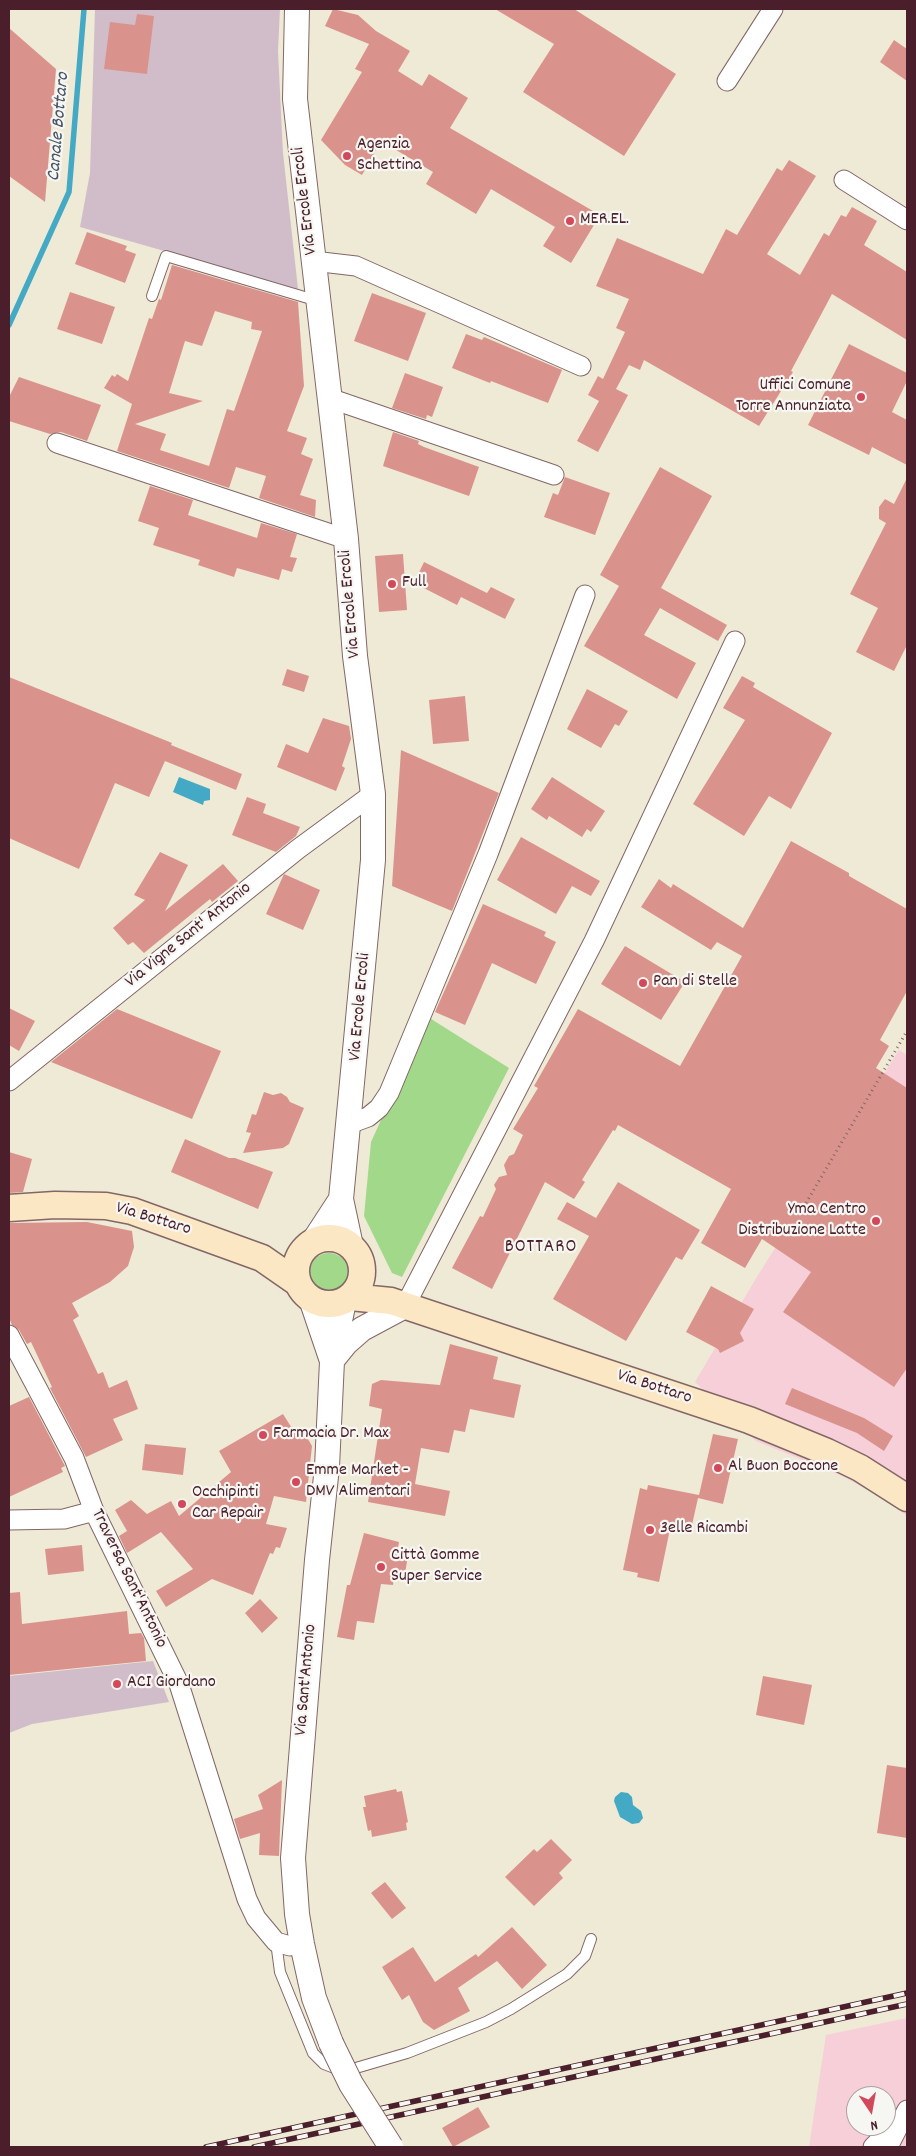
<!DOCTYPE html>
<meta charset="utf-8">
<style>
body{margin:0}
#map{position:relative;width:916px;height:2156px;overflow:hidden;background:#eeead5;font-family:Dekko,sans-serif}
canvas{display:block}
.frame{position:absolute;inset:0;border:10px solid #4a1f2b;pointer-events:none}
.north{position:absolute;left:846px;top:2086px;width:50px;height:50px;box-sizing:border-box;background:#f6f6f2;border:1px solid #b1a0a2;border-radius:50%;rotate:168deg;font-size:14px;font-weight:700;line-height:20px;text-align:center;color:#4a1f2b}
.north::after{content:'';display:block;margin:auto;width:18px;height:22px;background:#d1495b;clip-path:polygon(50% 0,100% 100%,50% 72%,0 100%)}
</style>
<div id="map">
<canvas width="916" height="2156"></canvas>
<div class="frame"></div>
<div class="north">N</div>
</div>
<script>
const c = document.querySelector('canvas').getContext('2d');
c.lineJoin = 'round';
function paint(path, color) { c.fillStyle = color; c.fill(path, 'evenodd'); }
const poly = rows => new Path2D(rows.map(r => 'M' + r).join(''));
function strokePath(path, color, width, dash) { c.strokeStyle = color; c.lineWidth = width; c.lineCap = dash ? 'butt' : 'round'; c.setLineDash(dash || []); c.stroke(path); }
function write(font, color, halo, rows, align = 'center') {
  c.font = font + ' Dekko,sans-serif'; c.lineWidth = 4.5; c.setLineDash([]); c.textBaseline = 'middle'; c.strokeStyle = halo; c.fillStyle = color; for (const [text, x, y, turn = 0] of rows) {
    c.save(); c.translate(x, y); c.rotate((+turn || 0) * Math.PI / 180); c.textAlign = isNaN(turn) ? turn : align; if (halo) c.strokeText(text, 0, 0); c.fillText(text, 0, 0); c.restore();
  }
}
const built = poly([
 [899,1050,907,1055,907,1516,878,1495,840,1475,756,1441,695,1382,755,1280],
 [907,2018,907,2147,809,2147,826,2035],
 [856,2096,886,2096,886,2126,856,2126]
]);
const industrial = poly([
 [95,9,280,9,278,51,283,153,298,289,80,227,90,173],
 [153,1661,169,1702,32,1724,9,1733,9,1676]
]);
const green = poly([
 [428,1017,509,1068,402,1277,392,1273,364,1216,371,1142],
 '310 1272a19 19 0 1 1 38 0a19 19 0 1 1-38 0Z'
]);
const water = poly([
 [179,777,210,789,210,800,204,801,203,805,173,792],
 [621,1792,628,1793,632,1797,633,1805,641,1811,643,1818,639,1823,632,1824,620,1817,614,1801,615,1797]
]);
const stream = poly([
 [9,325,69,192,84,9]
]);
const building = poly([
 [333,9,358,15,376,31,410,51,398,71,422,86,429,74,468,98,450,128,600,215,571,263,543,246,555,227,491,189,476,214,426,184,433,172,381,141,362,175,345,165,321,140,362,72,355,69,369,44,325,26],
 [495,9,574,9,676,74,624,156,523,92,554,44],
 [137,14,154,16,147,74,104,69,110,22,135,25],
 [9,28,56,69,45,202,9,176],
 [894,40,907,49,907,81,880,62],
 [789,160,816,176,767,254,800,275,824,233,829,236,841,215,846,217,852,207,877,221,864,245,907,272,907,340,832,294,791,371,793,372,759,426,644,360,640,370,629,365,616,389,628,395,598,452,577,441,599,401,588,395,598,376,603,379,625,332,616,328,629,299,596,286,617,238,703,274,726,229,737,235,777,168,782,171],
 [87,232,127,246,125,250,136,254,125,283,75,264],
 [172,265,298,302,304,386,287,431,307,438,301,454,313,459,300,495,316,500,315,517,259,498,266,476,236,467,229,488,117,451,132,404,104,388,112,375,115,377,117,374,128,381,149,318,152,319,159,299,161,300],
 [215,311,252,322,251,329,262,331,234,411,227,409,209,466,160,450,166,434,135,424,203,401,169,393,185,341,202,346],
 [70,292,115,307,102,344,57,329],
 [372,293,426,313,408,361,354,341],
 [466,334,482,340,484,337,562,370,548,403,491,381,490,383,452,368],
 [849,344,907,373,907,381,892,412,907,420,907,465,872,447,869,455,808,425],
 [405,373,443,387,432,417,427,415,426,419,392,408],
 [19,377,101,405,87,441,61,432,50,434,9,421,9,397],
 [393,432,419,441,418,444,424,447,479,467,469,496,383,466],
 [660,467,712,496,661,588,727,625,718,641,660,608,644,635,696,663,677,699,584,646,619,586,600,575],
 [565,477,610,493,595,535,544,517,553,493,558,495],
 [907,478,907,645,894,671,856,652,878,608,850,594,886,523,879,519,879,507,885,499,894,504],
 [150,486,193,500,188,515,257,538,261,523,297,534,290,557,297,558,292,572,282,569,279,580,237,568,234,577,198,565,200,560,153,545,159,528,138,521],
 [403,554,407,610,379,612,375,556],
 [424,562,487,593,491,587,515,599,505,619,461,597,457,605,414,583],
 [287,669,309,676,304,692,282,685],
 [742,676,755,683,753,687,832,733,791,809,769,796,744,836,693,804,745,720,723,708],
 [9,677,172,743,171,745,242,774,236,790,165,761,149,797,115,783,79,869,9,838],
 [587,689,628,711,619,726,615,724,601,748,567,729],
 [465,696,469,741,433,744,429,700],
 [323,718,349,726,351,739,342,766,345,768,336,791,277,767,286,744,308,753],
 [401,750,499,793,452,911,392,886],
 [552,777,605,811,591,832,587,829,582,837,549,816,547,820,531,809],
 [247,797,266,804,263,813,300,827,296,836,276,852,232,835],
 [521,837,600,881,591,896,572,886,556,914,497,880],
 [791,841,849,873,849,876,907,909,907,991,880,1040,889,1046,876,1068,907,1088,907,1368,894,1387,783,1312,811,1272,762,1239,745,1268,701,1243,731,1189,618,1125,615,1131,613,1130,582,1180,585,1182,574,1199,545,1182,492,1289,452,1268,480,1216,483,1217,496,1189,494,1185,499,1177,507,1175,504,1165,509,1156,514,1154,523,1135,513,1129,538,1088,534,1086,578,1009,680,1066,742,956,717,942,711,950,641,907,659,879,671,888,673,884,743,928],
 [160,852,188,865,165,911,223,864,238,881,212,902,210,899,144,953,133,942,128,945,113,928,145,900,134,895],
 [284,874,320,890,303,930,266,914],
 [483,904,546,932,544,936,556,942,536,984,492,963,465,1025,435,1012],
 [625,946,685,982,661,1020,601,984],
 [9,1008,35,1021,19,1051,9,1045],
 [117,1009,221,1051,192,1119,51,1062],
 [264,1092,273,1095,281,1093,287,1097,290,1102,304,1108,289,1144,283,1148,243,1153,251,1133,246,1132,252,1114,256,1115],
 [185,1139,229,1158,235,1158,273,1172,258,1209,171,1172],
 [9,1152,32,1159,23,1192,9,1193],
 [618,1182,700,1230,682,1260,676,1257,626,1341,553,1299,589,1236,557,1219,567,1202,596,1218],
 [87,1222,132,1231,134,1247,128,1266,110,1282,72,1303,79,1316,73,1320,98,1374,103,1372,109,1388,127,1380,138,1409,113,1419,123,1440,86,1457,50,1388,52,1387,31,1342,27,1344,19,1330,12,1325,9,1318,9,1223],
 [711,1286,754,1309,740,1333,744,1341,720,1353,718,1349,686,1332],
 [450,1344,498,1357,493,1379,521,1385,514,1418,470,1409,465,1432,454,1430,449,1453,421,1448,415,1484,450,1491,445,1516,368,1502,382,1409,369,1406,372,1384,381,1380,440,1385],
 [792,1388,864,1418,893,1436,884,1451,857,1433,785,1404],
 [29,1397,65,1466,61,1468,63,1472,9,1497,9,1406],
 [283,1414,298,1438,305,1434,312,1446,306,1502,274,1496,266,1524,287,1528,280,1548,276,1547,273,1554,270,1553,253,1595,212,1579,166,1607,156,1591,193,1569,161,1532,127,1553,119,1536,127,1531,115,1510,131,1500,147,1514,171,1501,179,1516,231,1472,219,1451],
 [713,1434,738,1439,723,1504,698,1498,690,1534,670,1529,659,1582,637,1577,638,1573,623,1570,640,1488,647,1490,648,1485,699,1495],
 [145,1444,186,1448,183,1475,142,1470],
 [364,1533,399,1542,397,1553,408,1556,404,1579,394,1577,393,1585,381,1584,374,1623,357,1621,354,1640,337,1637,347,1585,350,1585],
 [82,1545,84,1571,48,1575,45,1549],
 [20,1592,22,1624,127,1611,129,1634,141,1633,144,1638,146,1661,9,1675,9,1593],
 [260,1599,278,1618,262,1633,245,1613],
 [763,1676,812,1685,804,1725,756,1715],
 [887,1765,907,1768,907,1838,877,1833],
 [282,1780,279,1856,259,1855,260,1833,240,1839,234,1819,263,1809,258,1795],
 [396,1789,397,1792,402,1791,408,1822,406,1823,407,1830,372,1837,371,1830,368,1831,363,1807,366,1807,364,1796],
 [551,1839,572,1860,559,1873,563,1878,534,1906,505,1877,534,1849,537,1852],
 [385,1882,406,1908,392,1919,371,1893],
 [512,1927,547,1965,522,1989,497,1961,458,1988,470,2011,434,2030,423,2022,409,1995,402,2000,382,1967,413,1947,435,1982,476,1954,478,1957],
 [478,2107,490,2127,453,2147,442,2128]
]);
const path = poly([
 [806,1203,907,1031]
]);
const service = poly([
 [152,296,166,256,318,301],
 [276,1942,280,1972,313,2053,324,2064,337,2069,349,2070,407,2053,486,2022,511,2009,567,1974,585,1956,591,1939]
]);
const minor = poly([
 [727,81,773,9],
 [844,180,907,220],
 [313,261,356,266,581,366],
 [329,398,554,475],
 [57,443,346,539],
 [9,1081,298,849,373,794],
 [349,1124,368,1117,379,1108,389,1093,488,854,585,595],
 [405,1306,594,941,735,641],
 [9,1335,74,1458,94,1511,179,1684,247,1899,256,1918,276,1942,290,1946,302,1944],
 [9,1520,64,1519,94,1511],
 [873,2147,893,2127],
 [888,2147,907,2110]
]);
const tertiary = poly([
 [297,9,295,99,346,539,355,656,373,794,373,860,341,1199,351,1246],
 [313,1242,341,1199],
 [311,1299,332,1361],
 [333,1359,346,1343,362,1329,405,1306],
 [331,2043,314,1998,302,1944,297,1914,293,1858,317,1560,327,1467,332,1361,344,1301]
]);
const secondary = poly([
 [9,1208,55,1205,106,1206,132,1211,262,1258,298,1283],
 '296 1271a33 33 0 1 1 66 0a33 33 0 1 1-66 0Z',
 [350,1297,391,1301,749,1420,827,1452,860,1468,907,1498]
]);
const rail = poly([
 [206,2147,907,1993],
 [254,2147,907,2004]
]);
const tertiaryBridge = poly([
 [331,2043,351,2084,391,2147]
]);
const markers = [
 [347,156,5,"#d1495b"],
 [570,221,5,"#d1495b"],
 [861,397,5,"#d1495b"],
 [392,584,5,"#d1495b"],
 [643,983,5,"#d1495b"],
 [876,1221,5,"#d1495b"],
 [263,1435,5,"#d1495b"],
 [718,1468,5,"#d1495b"],
 [296,1482,5,"#d1495b"],
 [182,1504,5,"#d1495b"],
 [650,1530,5,"#d1495b"],
 [381,1567,5,"#d1495b"],
 [117,1684,5,"#d1495b"]
];
const poiNames = [
 ["Agenzia",357,146],
 ["Schettina",357,167],
 ["MER.EL.",580,221],
 ["Uffici Comune",851,387,"right"],
 ["Torre Annunziata",851,408,"right"],
 ["Full",402,584],
 ["Pan di Stelle",653,983],
 ["Yma Centro",866,1211,"right"],
 ["Distribuzione Latte",866,1232,"right"],
 ["Farmacia Dr. Max",273,1435],
 ["Al Buon Boccone",728,1468],
 ["Emme Market -",306,1472],
 ["DMV Alimentari",306,1493],
 ["Occhipinti",192,1494],
 ["Car Repair",192,1515],
 ["3elle Ricambi",660,1530],
 ["Città Gomme",391,1557],
 ["Super Service",391,1578],
 ["ACI Giordano",127,1684]
];
const streetNames = [
 ["Via Ercole Ercoli",306,201,-97],
 ["Via Ercole Ercoli",351,604,-95],
 ["Via Vigne Sant' Antonio",189,936,-39],
 ["Via Ercole Ercoli",361,1007,-85],
 ["Via Bottaro",153,1220,17],
 ["Via Bottaro",654,1388,18],
 ["Traversa Sant'Antonio",128,1579,64],
 ["Via Sant'Antonio",307,1680,-85]
];
const waterNames = [
 ["Canale Bottaro",60,127,-85]
];
const neighbourhoodNames = [
 ["BOTTARO",541,1248]
];
paint(built, '#f6cfd8');
paint(industrial, '#d1bdca');
paint(green, '#a2d88a');
paint(water, '#44a9c4');
strokePath(stream, '#44a9c4', 5.5);
paint(building, '#da938c');
strokePath(service, '#836666', 12);
strokePath(minor, '#836666', 21);
strokePath(tertiary, '#836666', 26);
strokePath(secondary, '#836666', 29);
strokePath(path, '#836666', 3, [1, 4]);
strokePath(service, '#fff', 10);
strokePath(minor, '#fff', 19);
strokePath(tertiary, '#fff', 24);
strokePath(secondary, '#fbe7c3', 26);
strokePath(rail, '#4a1f2b', 5.5);
strokePath(rail, '#f6f6f2', 4, [11]);
strokePath(tertiaryBridge, '#836666', 26, []);
strokePath(tertiaryBridge, '#fff', 24);
for (const [x, y, r, color] of markers) { const dot = new Path2D(); dot.arc(x, y, r, 0, 2 * Math.PI); c.fillStyle = color; c.fill(dot); strokePath(dot, '#f6f6f2', 2); }
write('18px', '#4a1f2b', '#f6f6f2', poiNames, 'left');
write('18px', '#4a1f2b', '#f6f6f2', streetNames);
write('italic 19px', '#485668', '#f6f6f2', waterNames);
c.letterSpacing = '1px';
write('19px', '#4a1f2b', '#f6f6f2', neighbourhoodNames);
c.letterSpacing = '0px';
</script>
